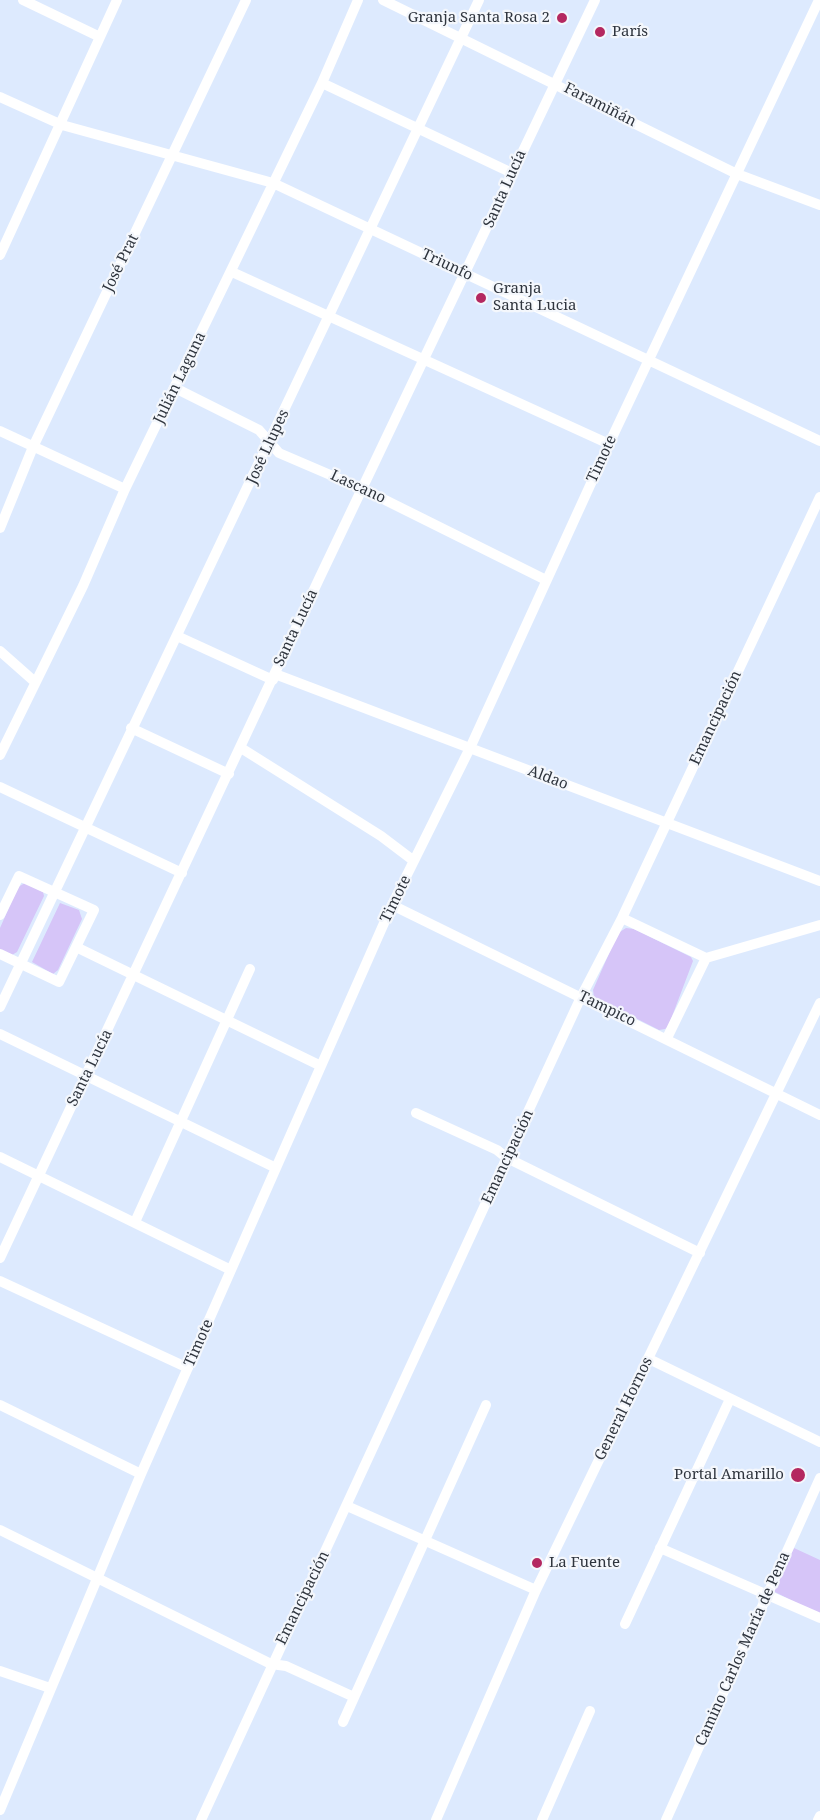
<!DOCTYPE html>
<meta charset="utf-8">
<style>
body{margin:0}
canvas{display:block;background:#ddeafe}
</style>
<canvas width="820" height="1820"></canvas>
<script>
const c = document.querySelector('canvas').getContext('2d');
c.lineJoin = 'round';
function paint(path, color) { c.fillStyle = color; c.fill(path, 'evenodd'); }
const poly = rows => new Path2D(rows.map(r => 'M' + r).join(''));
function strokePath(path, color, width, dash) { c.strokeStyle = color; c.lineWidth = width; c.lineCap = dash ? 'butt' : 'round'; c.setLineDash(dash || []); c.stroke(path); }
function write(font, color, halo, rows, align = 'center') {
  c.font = font + ' "Noto Serif",serif'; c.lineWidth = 4.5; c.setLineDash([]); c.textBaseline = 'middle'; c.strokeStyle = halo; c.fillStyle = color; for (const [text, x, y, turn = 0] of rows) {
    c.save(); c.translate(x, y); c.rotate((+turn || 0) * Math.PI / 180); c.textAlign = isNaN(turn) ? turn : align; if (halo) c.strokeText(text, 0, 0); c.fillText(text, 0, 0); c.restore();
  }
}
const green = poly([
 [25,883,43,892,44,896,17,952,12,955,0,949,0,928,18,887],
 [60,903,79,910,82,919,58,970,53,974,32,962],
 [626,928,634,929,691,957,693,961,668,1027,665,1029,659,1030,594,997,593,990,618,933],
 [794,1548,820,1560,820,1615,773,1591]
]);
const minor = poly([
 [23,0,100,37],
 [383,0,737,174,820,205],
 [322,83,512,173],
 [0,97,62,125,273,183,820,441],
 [0,255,117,0],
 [232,272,609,444],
 [175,388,259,430,279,453,363,489,546,580],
 [0,431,125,489],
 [0,528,33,447,246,0],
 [177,636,273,680],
 [0,651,35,682],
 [275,674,820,881],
 [131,728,229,774],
 [241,748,381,836,414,861],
 [0,755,83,586,125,489,322,83,358,0],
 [0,787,182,873],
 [392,905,820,1115],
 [0,915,19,876,94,910,59,982,0,954],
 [622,918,706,958,820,925],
 [76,947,321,1066],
 [0,1007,479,0],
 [0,1034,276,1168],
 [667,1038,706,958],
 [416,1113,497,1150,507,1158,700,1253],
 [0,1157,231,1270],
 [135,1222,250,969],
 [0,1258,319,579,595,0],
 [0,1281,188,1368],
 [649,1359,820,1442],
 [0,1405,141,1474],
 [347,1506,536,1590],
 [0,1530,271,1664,286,1666,354,1697],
 [660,1548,820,1618],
 [625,1624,730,1399],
 [0,1671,50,1688],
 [343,1722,486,1405],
 [0,1810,141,1474,392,905,470,748,609,444,819,0],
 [201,1820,581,997,622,918,820,497],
 [436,1820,536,1590,820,1003],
 [542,1820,590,1711],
 [666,1820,820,1478],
 [818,1820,820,1816]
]);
const markers = [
 [562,18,6,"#b42860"],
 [600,32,6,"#b42860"],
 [481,298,6,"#b42860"],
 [798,1475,8,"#b42860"],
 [537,1563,6,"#b42860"]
];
const poiNames = [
 ["Granja Santa Rosa 2",550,18,"right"],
 ["París",612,32],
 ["Granja",493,289],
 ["Santa Lucia",493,306],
 ["Portal Amarillo",784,1475,"right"],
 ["La Fuente",549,1563]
];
const streetNames = [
 ["Faramiñán",600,105,27],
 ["Santa Lucía",505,189,-66],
 ["José Prat",121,263,-64],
 ["Triunfo",447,265,25],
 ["Julián Laguna",180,378,-64],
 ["José Llupes",268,447,-65],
 ["Timote",602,459,-65],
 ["Lascano",358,487,25],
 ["Santa Lucía",296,628,-65],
 ["Emancipación",716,718,-65],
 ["Aldao",548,778,21],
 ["Timote",396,899,-64],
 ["Tampico",607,1009,26],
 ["Santa Lucía",90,1068,-64],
 ["Emancipación",508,1157,-65],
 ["Timote",199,1343,-66],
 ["General Hornos",624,1409,-64],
 ["Emancipación",303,1598,-64],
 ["Camino Carlos María de Pena",743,1649,-66]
];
paint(green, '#d6c5f8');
strokePath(minor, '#fff', 10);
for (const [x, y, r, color] of markers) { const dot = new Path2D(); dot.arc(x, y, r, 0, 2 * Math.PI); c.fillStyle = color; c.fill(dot); strokePath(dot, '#f4f7fc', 2); }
write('15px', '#2f353e', '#f4f7fc', poiNames, 'left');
write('15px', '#2f353e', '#f4f7fc', streetNames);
</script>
